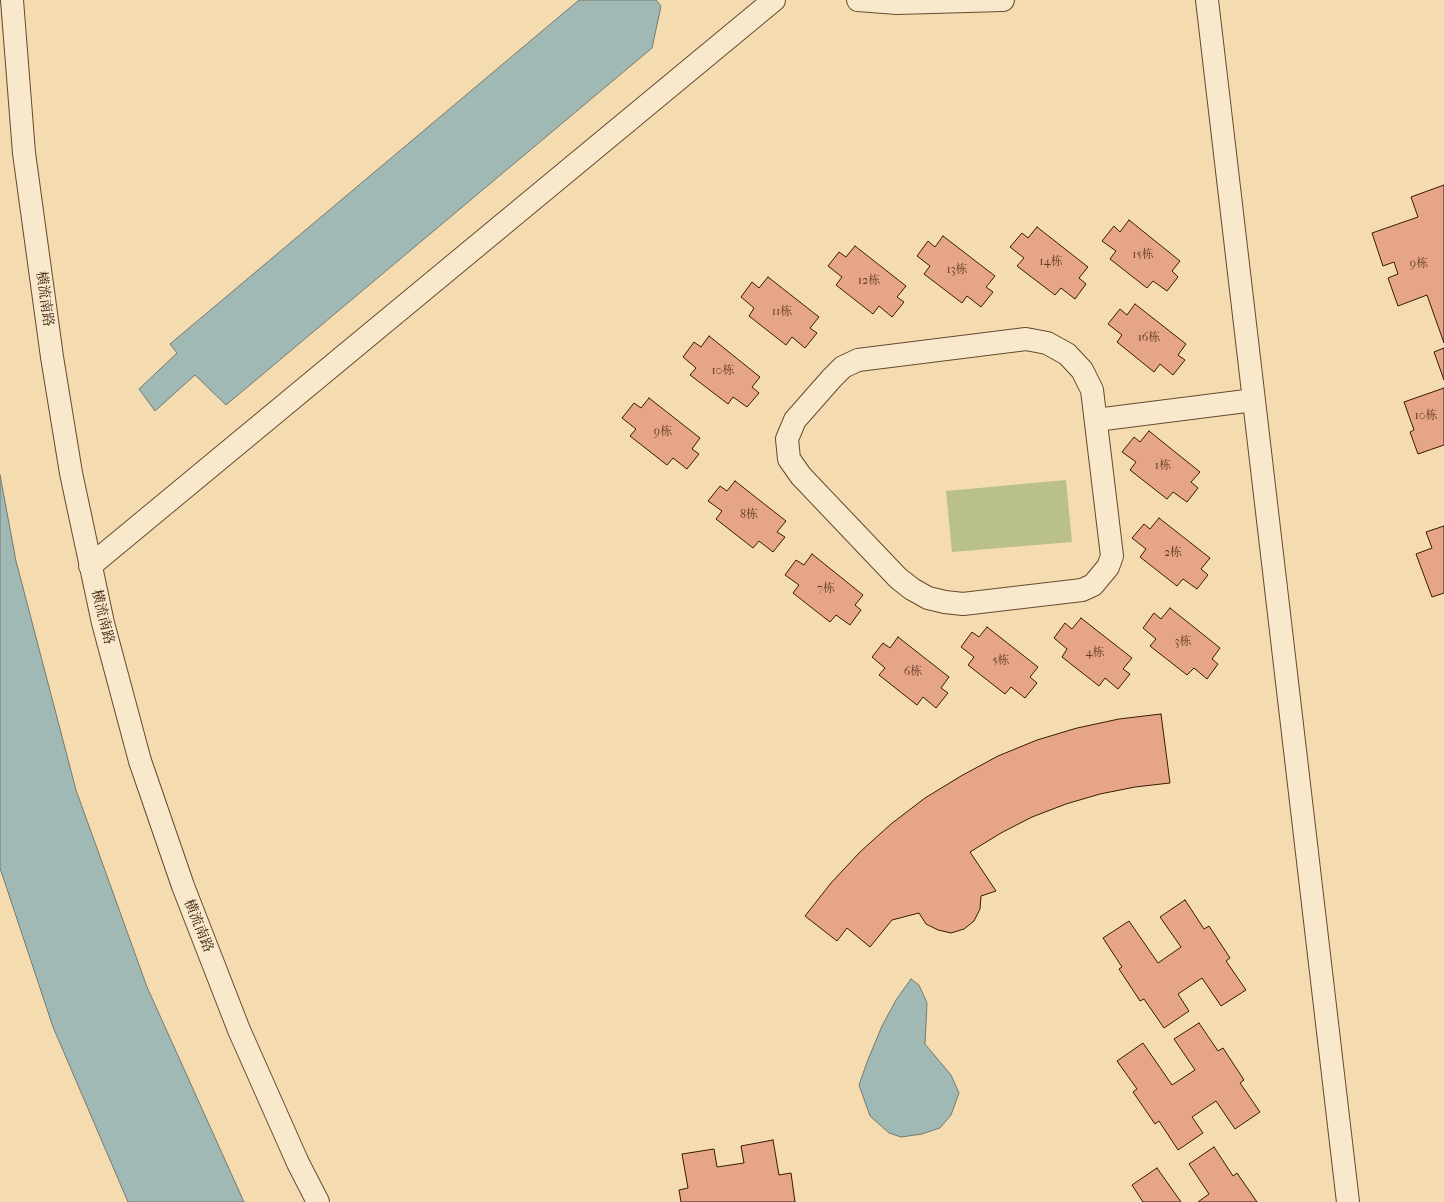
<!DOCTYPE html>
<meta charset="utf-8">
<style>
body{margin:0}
canvas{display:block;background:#f5dcb0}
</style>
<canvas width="1444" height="1202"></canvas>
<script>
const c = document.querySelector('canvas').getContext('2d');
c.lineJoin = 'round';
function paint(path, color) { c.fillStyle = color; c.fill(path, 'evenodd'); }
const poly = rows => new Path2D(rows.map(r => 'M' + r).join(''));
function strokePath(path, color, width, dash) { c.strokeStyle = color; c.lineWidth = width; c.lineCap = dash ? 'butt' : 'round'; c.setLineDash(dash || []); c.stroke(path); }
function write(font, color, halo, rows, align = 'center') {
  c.font = font + ' "IM FELL French Canon","Noto Serif SC",serif'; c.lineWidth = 3; c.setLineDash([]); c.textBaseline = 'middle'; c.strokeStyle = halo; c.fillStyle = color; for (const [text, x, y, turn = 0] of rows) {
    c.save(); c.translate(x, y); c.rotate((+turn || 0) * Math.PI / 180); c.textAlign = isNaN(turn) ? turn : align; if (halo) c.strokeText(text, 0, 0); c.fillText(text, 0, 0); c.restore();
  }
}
const green = poly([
 [1066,480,1072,542,952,552,946,491]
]);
const water = poly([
 [579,0,656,0,661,6,652,48,226,405,195,375,155,411,139,389,177,353,170,344,579,0],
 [0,475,16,561,76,790,147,987,244,1202,128,1202,53,1027,0,868,0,475],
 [911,979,919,985,927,1003,925,1044,951,1075,959,1093,951,1115,940,1128,922,1134,901,1137,889,1133,870,1116,859,1085,867,1062,882,1026,896,1000,911,979]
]);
const building = poly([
 [1444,185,1444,343,1427,295,1398,306,1388,278,1398,274,1394,262,1383,266,1372,233,1418,217,1411,197,1444,185],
 [1129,220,1180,261,1172,271,1178,277,1167,291,1153,281,1147,288,1110,259,1116,251,1102,241,1114,226,1120,232,1129,220],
 [1037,227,1088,267,1079,278,1086,284,1075,299,1061,288,1055,295,1017,266,1024,258,1010,247,1022,233,1028,238,1037,227],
 [943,236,995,276,986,287,993,292,981,307,967,296,962,303,924,274,930,266,917,256,928,241,935,247,943,236],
 [855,246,906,286,897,297,904,302,892,317,879,306,873,314,836,285,842,277,828,266,839,252,846,257,855,246],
 [768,277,819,317,810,328,817,333,805,348,792,337,786,345,749,316,754,308,741,297,752,282,759,288,768,277],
 [1135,304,1186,344,1178,355,1185,360,1173,375,1160,364,1154,372,1117,342,1122,335,1108,324,1120,309,1127,315,1135,304],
 [709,336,760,377,752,387,759,393,747,407,733,397,728,404,690,375,696,368,683,357,694,342,701,347,709,336],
 [1444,348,1444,380,1434,352,1444,348],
 [1444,388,1444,445,1418,454,1410,432,1414,430,1404,402,1444,388],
 [649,398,700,438,692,449,699,454,687,469,673,458,667,465,630,436,636,429,622,418,634,403,641,408,649,398],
 [1149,431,1200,472,1191,482,1198,488,1187,502,1173,492,1167,499,1130,470,1136,462,1122,452,1134,437,1140,442,1149,431],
 [735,481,786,521,777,532,785,537,773,552,759,541,753,548,716,519,722,511,708,501,720,486,727,491,735,481],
 [1159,518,1210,558,1201,569,1208,575,1197,589,1183,579,1177,586,1140,557,1146,549,1132,538,1144,524,1150,529,1159,518],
 [1444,526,1444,593,1432,597,1416,554,1432,548,1426,532,1444,526],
 [812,554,863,595,855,605,861,610,850,625,836,615,830,622,793,593,799,585,785,575,796,560,804,565,812,554],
 [1170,608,1220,648,1212,659,1218,664,1207,679,1194,668,1187,675,1150,646,1156,639,1143,628,1154,613,1161,619,1170,608],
 [1081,618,1132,658,1123,669,1130,674,1118,689,1105,678,1099,686,1062,657,1067,649,1054,638,1065,623,1072,629,1081,618],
 [987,627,1038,667,1030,677,1037,683,1025,698,1011,687,1005,694,968,665,974,657,961,647,972,632,979,637,987,627],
 [898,637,949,677,941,688,948,693,936,708,923,697,917,705,879,675,885,668,872,657,883,643,890,648,898,637],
 [1161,714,1170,783,1135,787,1100,794,1066,804,1032,817,1001,833,970,852,996,891,981,896,980,909,974,921,964,929,951,933,938,930,926,924,919,913,892,920,870,947,847,928,837,941,805,916,831,883,860,852,891,824,925,798,961,776,998,756,1037,740,1077,728,1119,719,1161,714],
 [1185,900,1204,929,1209,926,1230,958,1226,961,1246,990,1221,1006,1202,978,1178,994,1189,1011,1164,1028,1144,999,1140,1001,1119,969,1122,967,1103,938,1129,921,1158,963,1181,947,1160,917,1185,900],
 [1199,1023,1218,1051,1223,1048,1244,1080,1240,1083,1260,1112,1235,1129,1216,1101,1192,1117,1203,1133,1178,1150,1159,1121,1155,1124,1133,1092,1137,1089,1117,1061,1143,1043,1172,1085,1195,1070,1174,1039,1199,1023],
 [773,1140,779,1175,791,1173,795,1202,681,1202,679,1190,688,1188,682,1154,714,1149,717,1167,744,1163,741,1146,773,1140],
 [1214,1147,1233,1176,1237,1173,1257,1202,1198,1202,1209,1194,1189,1164,1214,1147],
 [1157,1168,1181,1202,1143,1202,1132,1185,1157,1168]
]);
const minor = poly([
 [12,0,24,153,52,357,71,473,103,623,140,761,183,886,239,1030,298,1163,318,1202],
 [858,0,897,3,1003,0],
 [1207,0,1348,1202],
 [1026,339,1047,343,1067,354,1082,370,1092,390,1112,556,1108,567,1093,585,1082,590,963,604,945,602,928,598,912,589,898,578,801,476,789,459,787,439,795,420,832,378,843,367,858,360,1026,339],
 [1096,420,1254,400],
 [90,566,774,0]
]);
const numberNames = [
 ["15栋",1143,255],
 ["14栋",1051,262],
 ["9栋",1419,264],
 ["13栋",957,270],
 ["12栋",869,281],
 ["11栋",782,312],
 ["16栋",1149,338],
 ["10栋",723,371],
 ["10栋",1426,416],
 ["9栋",663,432],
 ["1栋",1163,466],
 ["8栋",749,515],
 ["2栋",1173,553],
 ["7栋",826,589],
 ["3栋",1183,642],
 ["4栋",1095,653],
 ["5栋",1001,661],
 ["6栋",913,672]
];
const streetNames = [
 ["横流南路",44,299,82],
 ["横流南路",102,617,76],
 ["横流南路",198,926,68]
];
paint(green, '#bac08c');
paint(water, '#a0b9b5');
strokePath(water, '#76796f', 1);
paint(building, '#e6a587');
strokePath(building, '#381a05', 1);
strokePath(minor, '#674a30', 24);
strokePath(minor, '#f8e8cc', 22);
write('12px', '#643d26', null, numberNames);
write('14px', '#381a05', '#f8e8cc', streetNames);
</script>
